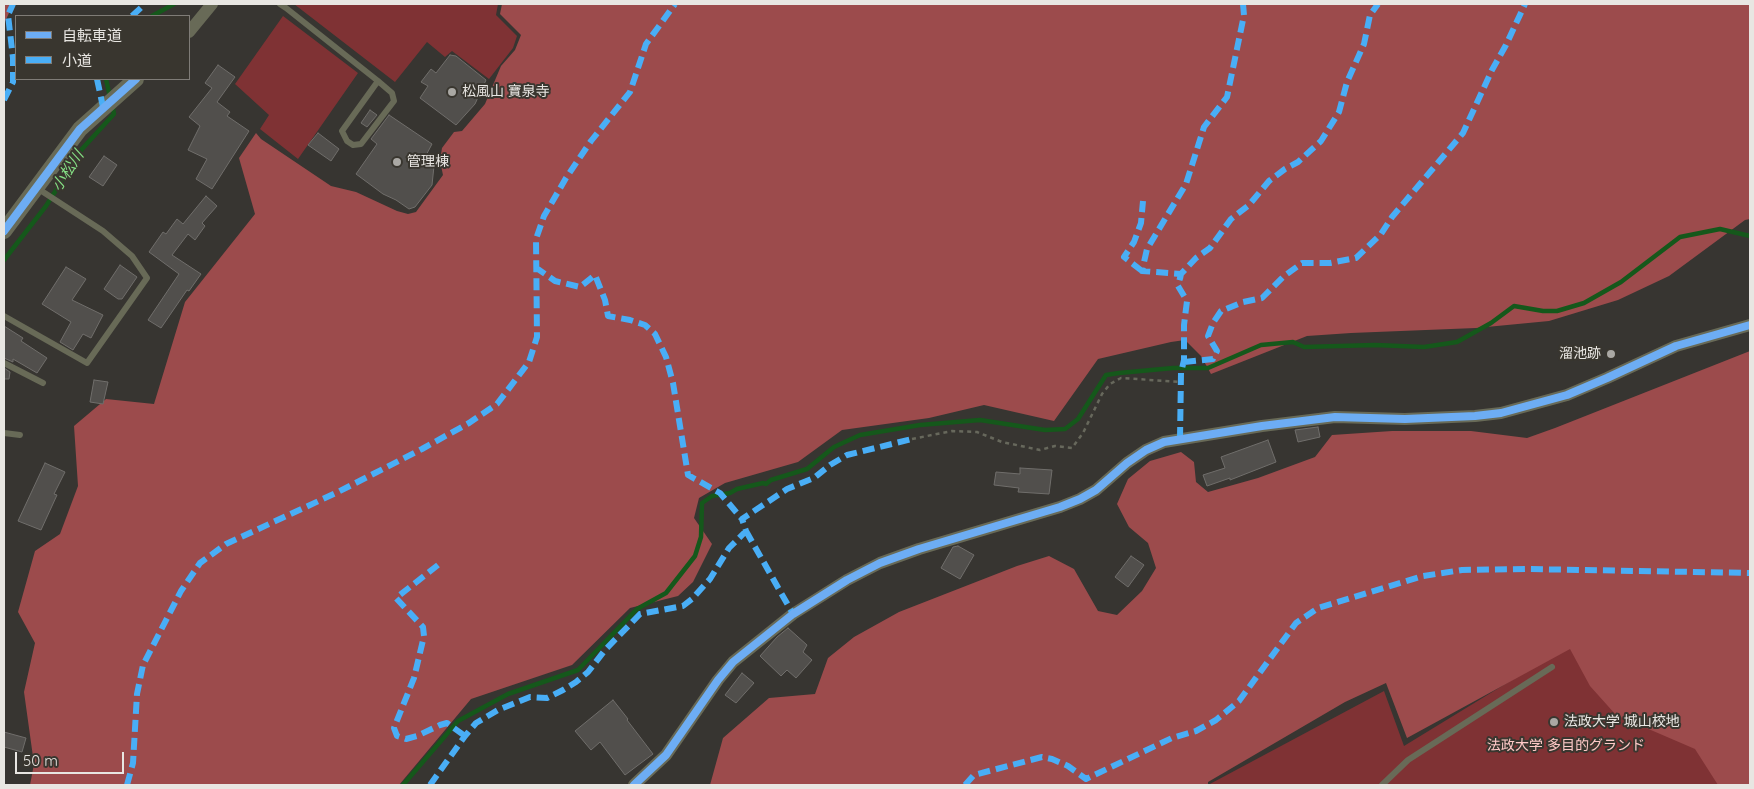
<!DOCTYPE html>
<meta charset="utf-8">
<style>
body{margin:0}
#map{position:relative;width:1754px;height:789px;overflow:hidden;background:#373531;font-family:Quicksand,"Noto Sans JP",sans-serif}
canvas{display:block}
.frame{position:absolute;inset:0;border:5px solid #e8e6e2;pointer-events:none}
.legend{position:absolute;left:15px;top:15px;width:175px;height:65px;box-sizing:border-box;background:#39362f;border:1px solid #7f7c77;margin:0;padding:6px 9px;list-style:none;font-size:15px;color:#e8e6e2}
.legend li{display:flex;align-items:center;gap:10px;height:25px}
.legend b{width:25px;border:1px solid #7f7c77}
.scale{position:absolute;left:15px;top:752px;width:109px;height:22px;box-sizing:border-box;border:2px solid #e8e6e2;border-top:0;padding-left:6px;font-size:15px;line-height:18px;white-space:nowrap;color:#e8e6e2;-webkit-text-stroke:4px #39362f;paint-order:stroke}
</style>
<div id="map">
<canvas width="1754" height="789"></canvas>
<div class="frame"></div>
<ul class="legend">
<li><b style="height:6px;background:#6dadf4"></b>自転車道</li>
<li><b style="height:6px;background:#49aef6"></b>小道</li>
</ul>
<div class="scale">50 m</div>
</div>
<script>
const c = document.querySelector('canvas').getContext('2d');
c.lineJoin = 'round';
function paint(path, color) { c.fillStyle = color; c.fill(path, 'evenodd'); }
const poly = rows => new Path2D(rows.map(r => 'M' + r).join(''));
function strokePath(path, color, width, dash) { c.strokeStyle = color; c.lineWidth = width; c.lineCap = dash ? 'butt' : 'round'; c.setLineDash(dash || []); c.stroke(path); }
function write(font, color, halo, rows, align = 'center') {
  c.font = font + ' Quicksand,"Noto Sans JP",sans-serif'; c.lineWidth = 4; c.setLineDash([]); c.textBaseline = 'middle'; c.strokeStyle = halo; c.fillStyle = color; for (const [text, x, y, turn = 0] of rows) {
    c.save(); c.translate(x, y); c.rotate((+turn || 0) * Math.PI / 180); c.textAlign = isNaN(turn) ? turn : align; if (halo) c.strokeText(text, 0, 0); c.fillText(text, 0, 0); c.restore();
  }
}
const green = poly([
 [294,4,498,4,496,15,517,36,513,48,489,79,452,51,445,57,427,42,395,82],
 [283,16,358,73,298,159,260,129,269,115,235,84],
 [1574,642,1703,742,1730,785,1208,785,1384,691,1404,746]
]);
const forest = poly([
 [4,4,13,4,4,24],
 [502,4,1750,4,1750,219,1745,220,1669,276,1618,300,1549,321,1476,328,1351,333,1307,336,1211,374,1201,356,1185,340,1171,342,1098,359,1054,421,984,405,929,418,842,430,798,462,725,483,699,498,694,518,712,544,693,582,678,596,630,608,572,665,471,699,399,785,30,785,34,764,24,692,35,643,18,612,35,551,60,534,78,486,74,426,106,399,154,404,185,302,255,214,239,158,256,133,261,139,331,186,356,192,397,211,408,214,416,212,443,175,440,161,442,148,454,132,462,131,485,104,501,66,515,50,521,35,500,14],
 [1750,351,1750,785,1718,785,1695,749,1616,715,1590,686,1570,649,1407,738,1386,683,1345,702,1208,782,1208,785,710,785,723,738,769,698,815,694,828,658,854,637,899,612,1017,566,1049,556,1074,569,1098,611,1117,615,1142,591,1156,568,1148,543,1129,527,1117,504,1128,479,1150,461,1181,452,1194,462,1196,482,1208,492,1258,478,1315,457,1332,435,1392,431,1471,431,1527,438,1555,428]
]);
const stream = poly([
 [152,16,174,4],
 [106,79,110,97],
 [4,260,46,206,82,149,114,114,112,104],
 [403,785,458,721,508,694,578,670,637,609,666,593,695,556,701,537,702,503,712,496,730,493,737,489,763,483,766,484,771,480,807,469,834,447,860,435,920,425,980,420,1045,430,1065,429,1078,419,1106,375,1119,373,1173,368,1208,368,1261,345,1293,342,1304,347,1375,345,1424,347,1457,342,1491,323,1514,306,1543,311,1557,311,1584,303,1621,282,1680,237,1720,229,1750,236]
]);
const building = poly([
 [450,55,456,56,486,80,475,104,456,125,420,98,428,86,421,82,431,69,436,73,450,55],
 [218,65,235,77,217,102,230,112,227,116,249,131,212,189,196,179,207,159,188,150,200,126,189,117,212,88,205,83,218,65],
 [370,110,377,115,367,127,361,123,370,110],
 [389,115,432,144,424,159,434,166,432,185,415,207,409,209,396,200,383,194,356,174,377,144,371,139,389,115],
 [318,133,339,149,331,161,308,145,318,133],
 [104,156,117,165,103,186,89,177,104,156],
 [206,196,217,206,202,223,205,226,195,240,188,234,172,255,201,274,189,291,187,290,161,328,148,320,179,274,149,252,163,232,166,234,177,219,183,224,206,196],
 [120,265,137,277,122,299,118,299,104,289,120,265],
 [66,267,86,279,72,300,103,315,91,338,83,334,73,350,60,342,71,322,42,304,66,267],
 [4,326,23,338,21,341,47,358,37,373,13,359,13,362,4,358,4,326],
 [4,368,10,372,9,379,4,379,4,368],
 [94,380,108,382,103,404,90,402,94,380],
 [1318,427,1320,437,1298,442,1295,430,1318,427],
 [1268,440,1276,462,1230,480,1230,478,1207,486,1203,475,1225,468,1221,457,1268,440],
 [45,463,65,472,54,494,57,495,41,530,18,521,45,463],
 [1020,468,1052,470,1049,494,1018,492,1019,488,994,485,996,472,1020,474,1020,468],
 [958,546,974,555,960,579,941,568,953,547,958,546],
 [1131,556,1144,565,1128,587,1115,577,1131,556],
 [788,628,807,645,803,652,812,660,796,678,787,670,781,676,760,656,777,637,788,628],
 [742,673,754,683,736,703,725,695,742,673],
 [613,700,628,719,627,720,653,754,625,775,600,742,591,750,575,731,613,700],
 [4,732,26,738,22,752,4,747,4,732]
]);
const path = poly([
 [912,439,952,431,977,432,1002,442,1040,450,1055,446,1072,448,1083,433,1102,394,1110,384,1121,378,1181,382]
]);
const service = poly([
 [280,4,286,8,378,81,392,93,394,101,361,144,353,145,347,141,342,131,378,81],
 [4,316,87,363,147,278,132,256,103,231,37,188],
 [4,363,43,383],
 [4,433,20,435],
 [1382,785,1408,760,1552,667]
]);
const minor = poly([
 [189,32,212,4],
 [634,785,666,755,718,680,733,662,793,614,847,580,880,563,919,549,1060,507,1080,499,1096,490,1127,463,1146,450,1164,442,1262,426,1335,417,1405,419,1475,416,1501,413,1567,395,1607,378,1676,346,1750,325]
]);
const tertiary = poly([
 [4,231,80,129,136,79]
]);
const quiet = poly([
 [132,16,145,4],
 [97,79,103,107],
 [4,100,13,82,13,58,8,15,13,4],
 [535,267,555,281,580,287,595,275,605,300,608,316,630,320,645,325,655,334,666,357,673,383,688,475,720,493,742,519],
 [1142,271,1124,257,1134,242,1141,223,1143,201],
 [1180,279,1181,274,1142,271,1147,249,1186,184,1204,127,1227,97,1244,15,1243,4],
 [1184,362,1213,359,1217,351,1208,336,1213,323,1221,311,1243,302,1262,298,1283,277,1302,263,1330,263,1356,258,1381,234,1392,217,1463,133,1492,70,1506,45,1525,4],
 [1180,439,1181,373,1184,360,1184,325,1187,301,1178,286,1181,274,1196,258,1210,248,1231,219,1249,205,1269,181,1285,169,1298,162,1321,141,1339,112,1347,82,1364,44,1370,15,1378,4],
 [746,531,793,614],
 [438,565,396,598,423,627,424,636,414,678,394,728,397,736,406,739,417,736,440,725,447,723,465,736],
 [127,785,133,763,137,694,143,665,181,591,200,563,226,544,338,492,422,449,469,423,497,404,529,362,537,337,536,239,544,216,566,178,591,141,630,92,646,44,675,4],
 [430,785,465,736,476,723,498,710,530,697,547,698,563,690,576,682,588,672,605,650,640,614,683,606,692,599,710,579,729,548,746,531,742,519,787,489,814,478,830,465,847,455,912,439],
 [965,785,974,775,1042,757,1052,759,1068,766,1086,779,1172,738,1196,731,1216,720,1239,701,1296,623,1318,608,1423,576,1462,570,1527,569,1750,573]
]);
const cycleway = poly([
 [4,231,80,129,136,79],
 [634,785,666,755,718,680,733,662,793,614,847,580,880,563,919,549,1060,507,1080,499,1096,490,1127,463,1146,450,1164,442,1262,426,1335,417,1405,419,1475,416,1501,413,1567,395,1607,378,1676,346,1750,325]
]);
const markers = [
 [452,92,5,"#aaa8a4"],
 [397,162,5,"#aaa8a4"],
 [1611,354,5,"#aaa8a4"],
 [1554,722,5,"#aaa8a4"]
];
const poiNames = [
 ["松風山 寶泉寺",462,92],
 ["管理棟",407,162],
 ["溜池跡",1601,354,"right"],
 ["法政大学 城山校地",1564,722]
];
const parkNames = [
 ["法政大学 多目的グランド",1566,746]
];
const waterNames = [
 ["小松川",68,171,-57]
];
paint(green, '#7f3234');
paint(forest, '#9c4b4c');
strokePath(stream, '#15581b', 4.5);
paint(building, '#514f4c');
strokePath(building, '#706e6b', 1);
strokePath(path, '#67685c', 2.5, [4, 4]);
strokePath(service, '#686a57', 6);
strokePath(minor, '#686a57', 12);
strokePath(tertiary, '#686a57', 16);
strokePath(quiet, '#49aef6', 6, [12, 6]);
strokePath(cycleway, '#6dadf4', 8);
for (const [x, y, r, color] of markers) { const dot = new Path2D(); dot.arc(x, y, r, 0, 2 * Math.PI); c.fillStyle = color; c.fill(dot); strokePath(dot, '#39362f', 2); }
write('14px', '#e8e6e2', '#39362f', poiNames, 'left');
write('14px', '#fec9c7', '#39362f', parkNames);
write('italic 15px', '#85e086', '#39362f', waterNames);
</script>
